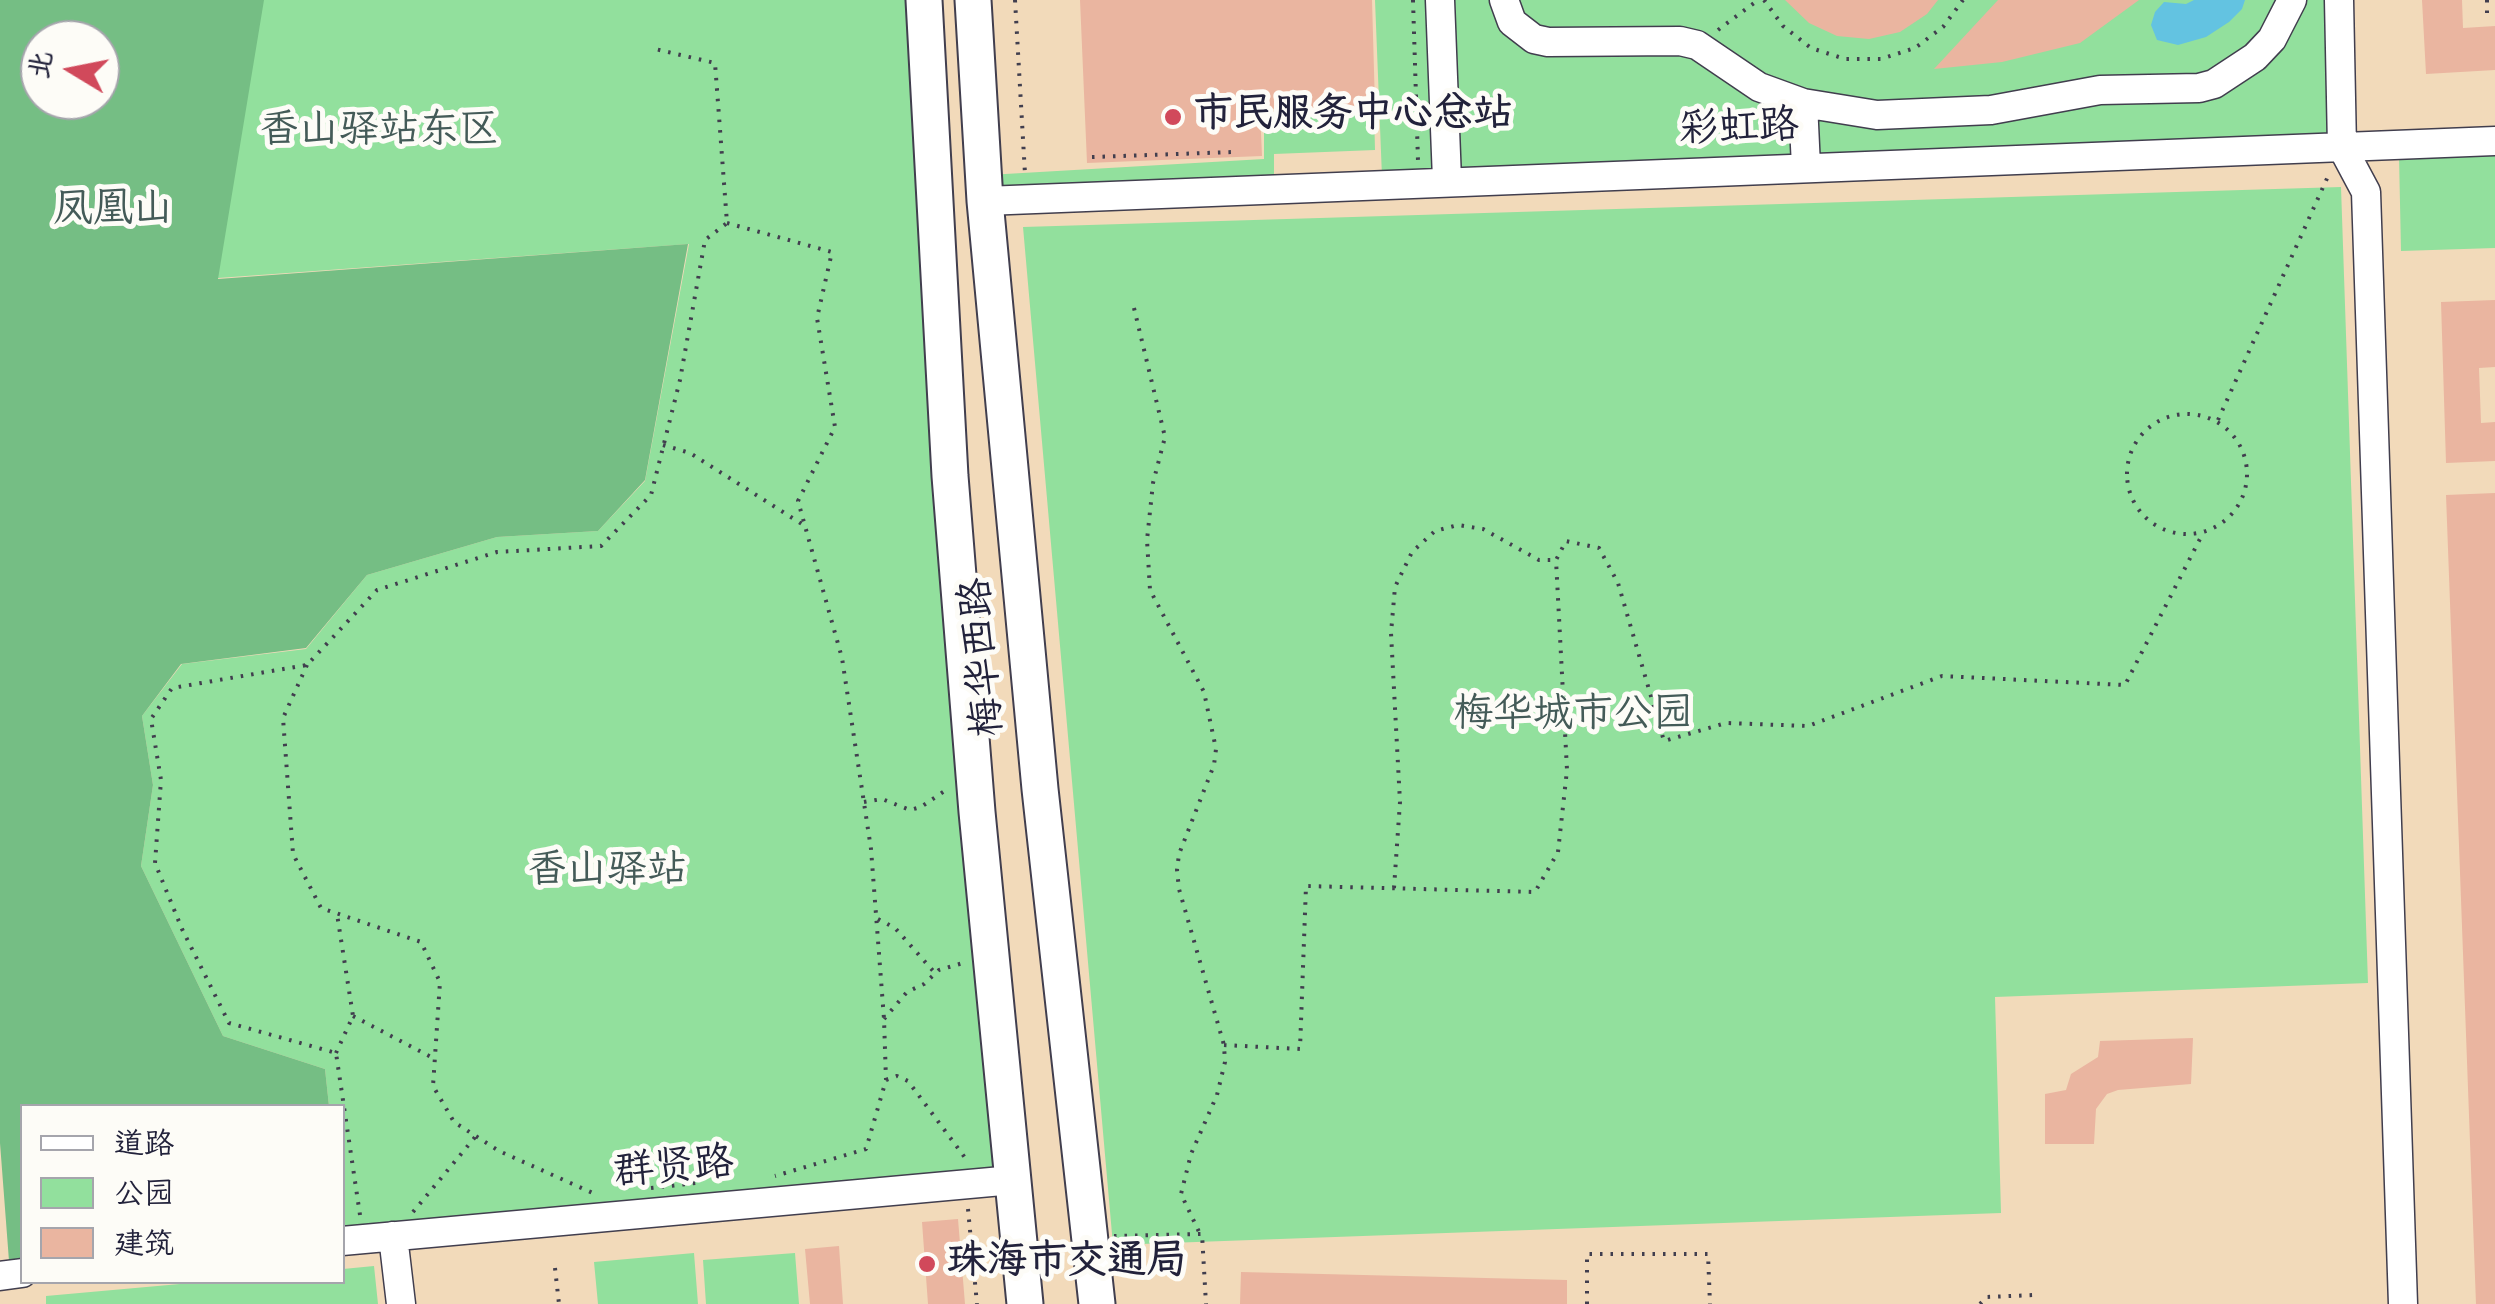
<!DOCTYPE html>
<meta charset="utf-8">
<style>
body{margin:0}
#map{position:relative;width:2495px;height:1304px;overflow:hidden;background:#f2daba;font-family:Mynerve,"LXGW WenKai TC",sans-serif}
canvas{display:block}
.legend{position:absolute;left:20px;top:1104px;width:325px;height:180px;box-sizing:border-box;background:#fdfcf7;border:2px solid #a5a5ac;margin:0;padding:12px 18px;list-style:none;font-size:30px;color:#22223b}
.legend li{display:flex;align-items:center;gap:20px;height:50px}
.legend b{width:50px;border:2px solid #a5a5ac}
.north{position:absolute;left:20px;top:20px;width:100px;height:100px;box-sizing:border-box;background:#fdfcf7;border:2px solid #a5a5ac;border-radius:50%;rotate:280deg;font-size:28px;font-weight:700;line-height:40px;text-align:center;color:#22223b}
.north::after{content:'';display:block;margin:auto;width:35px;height:45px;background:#d1495b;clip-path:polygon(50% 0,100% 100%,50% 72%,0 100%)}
</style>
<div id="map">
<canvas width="2495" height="1304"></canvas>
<ul class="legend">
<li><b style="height:12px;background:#fff"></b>道路</li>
<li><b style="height:28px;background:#92e09d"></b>公园</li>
<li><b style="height:28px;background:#eab5a0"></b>建筑</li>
</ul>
<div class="north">北</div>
</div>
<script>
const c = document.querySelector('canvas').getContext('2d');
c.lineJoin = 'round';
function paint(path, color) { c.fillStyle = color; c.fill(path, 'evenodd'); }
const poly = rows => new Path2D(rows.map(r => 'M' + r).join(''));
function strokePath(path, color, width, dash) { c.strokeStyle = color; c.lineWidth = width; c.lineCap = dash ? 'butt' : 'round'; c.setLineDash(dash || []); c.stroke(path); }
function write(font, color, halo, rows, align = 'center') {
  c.font = font + ' Mynerve,"LXGW WenKai TC",sans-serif'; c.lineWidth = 10; c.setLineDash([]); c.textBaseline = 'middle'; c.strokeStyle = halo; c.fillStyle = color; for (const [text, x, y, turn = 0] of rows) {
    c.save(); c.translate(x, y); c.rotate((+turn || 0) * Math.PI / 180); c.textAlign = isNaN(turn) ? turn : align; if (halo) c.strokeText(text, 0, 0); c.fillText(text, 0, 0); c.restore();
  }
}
const green = poly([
 [0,0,923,0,1013,1179,346,1240,342,1209,342,1106,329,1106,325,1069,223,1036,141,866,153,785,142,716,182,664,306,649,367,575,497,537,598,531,645,481,689,244,218,278,0,618],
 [40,40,100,40,100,100,40,100],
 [1375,0,1435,0,1442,174,1382,177],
 [1440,0,2338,0,2341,147,1447,180],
 [1374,110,1375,150,1274,154,1274,183,989,197,988,175,1264,159,1264,115],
 [2495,154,2495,248,2401,251,2399,156],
 [2341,187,2368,983,1995,997,2001,1213,1113,1245,1023,227],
 [694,1253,698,1304,598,1304,594,1262],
 [795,1253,799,1304,706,1304,703,1260],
 [374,1266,378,1304,46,1304,46,1296,202,1282,342,1282,343,1269]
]);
const forest = poly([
 [0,0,264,0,218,279,688,244,645,480,598,531,497,537,367,575,306,648,181,664,142,716,153,785,141,866,223,1036,325,1069,329,1106,22,1106,22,1273,10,1274,0,1143],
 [40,40,100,40,100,100,40,100]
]);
const water = poly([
 [2194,0,2245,0,2242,9,2229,22,2206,37,2178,45,2157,40,2151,25,2155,12,2164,2,2186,4]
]);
const building = poly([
 [1080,0,1372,0,1375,106,1260,109,1262,156,1087,163],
 [1785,0,1938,0,1927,14,1900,32,1869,39,1837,36,1809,23],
 [1998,0,2139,0,2080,43,2002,62,1934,69],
 [2422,0,2462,0,2463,28,2495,26,2495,70,2426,74],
 [2495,300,2495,367,2479,368,2481,423,2495,422,2495,461,2446,463,2441,302],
 [2495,493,2495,1304,2476,1304,2446,495],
 [2193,1038,2191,1084,2118,1090,2107,1094,2096,1109,2094,1144,2045,1144,2045,1094,2066,1090,2071,1074,2098,1057,2100,1041],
 [958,1219,965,1304,928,1304,922,1222],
 [839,1246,843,1304,810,1304,805,1249],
 [1241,1272,1567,1280,1567,1304,1240,1304]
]);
const path = poly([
 [1015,0,1025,174],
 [1413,0,1418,161],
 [1764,0,1783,26,1811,48,1845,59,1881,59,1915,48,1943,27,1963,0],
 [2487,0,2487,13],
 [1718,30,1758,0],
 [1092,157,1233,152],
 [727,223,832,252,817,318,835,427,798,501,842,658,871,849,884,1019,886,1080,866,1149,775,1176],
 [1134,308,1165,437,1153,483,1147,540,1150,590,1204,692,1216,749,1214,765,1179,854,1177,870,1179,889,1224,1045,1225,1062,1217,1095,1191,1154,1181,1194,1200,1234],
 '2127 474a60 60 0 1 1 120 0a60 60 0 1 1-120 0Z',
 [2218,420,2329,174],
 [663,445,690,453,805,526],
 [307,665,283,718,293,854,321,908,421,942,440,982,433,1086,454,1122,499,1151,595,1194],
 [864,802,882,799,910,810,921,807,946,790],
 [1394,888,1400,802,1391,633,1395,587,1412,552,1435,531,1458,525,1483,529,1539,560,1554,560],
 [878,919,895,928,935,973],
 [353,1016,433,1058],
 [884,1019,907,992,924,984,939,970,963,963],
 [1224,1045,1300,1049,1306,886,1535,892,1558,852,1567,770,1556,560,1566,541,1599,548,1618,583,1664,741,1726,723,1808,726,1942,676,2125,685,2203,533],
 [336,1053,353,1016,337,914],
 [886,1080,897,1076,908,1081,966,1159],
 [651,1188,696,1183],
 [968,1209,977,1304],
 [413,1212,476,1136],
 [360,1215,336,1053,229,1023,182,929,155,863,161,780,151,719,172,688,307,665,377,590,497,552,601,546,651,495,680,380,705,240,727,223,715,63,655,49],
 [1114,1236,1202,1234,1206,1304],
 [555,1268,559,1304],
 [1587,1304,1587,1254,1708,1254,1710,1304],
 [1980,1304,1987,1297,2034,1295]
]);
const minor = poly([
 [1440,0,1447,180],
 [1504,0,1512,22,1534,39,1548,42,1680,41,1697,45,1759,87,1803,103,1877,115,1991,110,2100,90,2199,88,2214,84,2255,57,2272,39,2292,0],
 [2339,0,2342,147,2366,192,2403,1304],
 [1803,103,1806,167],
 [985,201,2495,141],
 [393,1236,401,1304],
 [342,1241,1013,1180],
 [0,1276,22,1273]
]);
const major = poly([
 [924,0,950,476,977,812,1025,1304],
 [973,0,985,201,1040,789,1097,1304]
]);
const markers = [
 [1173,117,10,"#d1495b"],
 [927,1264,10,"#d1495b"]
];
const poiNames = [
 ["市民服务中心总站",1193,117],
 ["珠海市交通局",947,1264]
];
const streetNames = [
 ["彩虹路",1739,130,-2],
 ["梅华西路",985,657,-95],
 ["群贤路",674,1170,-5]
];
const parkNames = [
 ["香山驿站东区",379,133],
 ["凤凰山",113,212],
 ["梅华城市公园",1573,717],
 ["香山驿站",607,873]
];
paint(green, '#92e09d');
paint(forest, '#75be84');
paint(water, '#63c3e1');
paint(building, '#eab5a0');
strokePath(minor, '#413e4e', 31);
strokePath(major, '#413e4e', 39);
strokePath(path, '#413e4e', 4, [2.5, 8]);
strokePath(minor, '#fff', 28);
strokePath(major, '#fff', 35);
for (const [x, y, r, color] of markers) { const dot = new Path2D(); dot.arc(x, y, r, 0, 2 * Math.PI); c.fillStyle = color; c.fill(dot); strokePath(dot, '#fdfcf7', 4); }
write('bold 40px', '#22223b', '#fdfcf7', poiNames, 'left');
write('40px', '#22223b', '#fdfcf7', streetNames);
write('40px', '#445b58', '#fdfcf7', parkNames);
</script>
